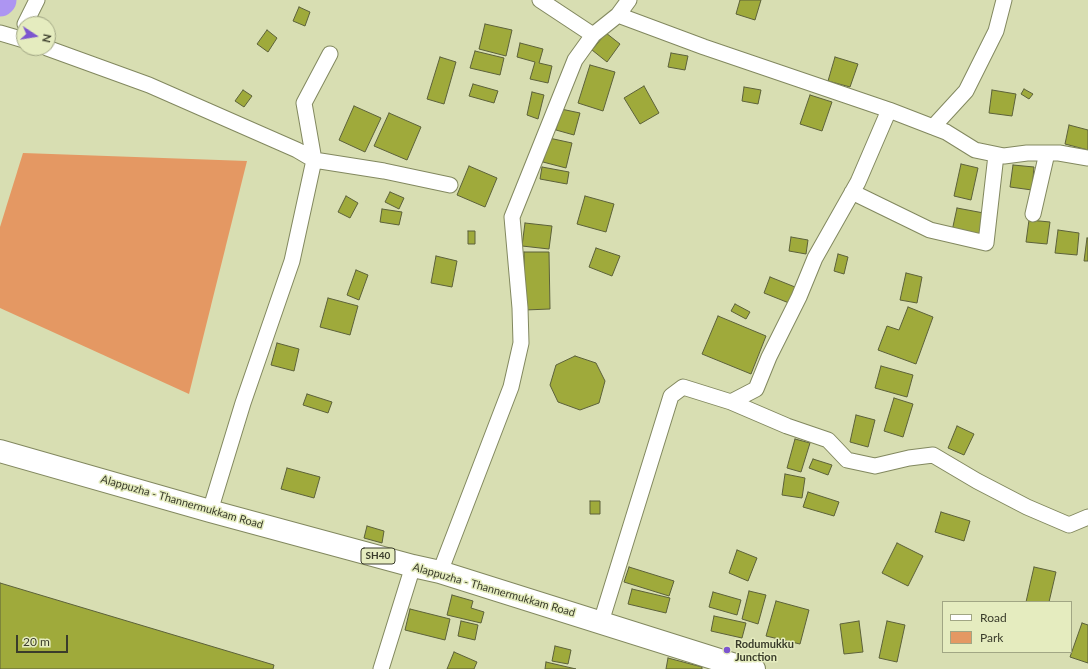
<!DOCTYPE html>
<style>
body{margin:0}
#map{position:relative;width:1088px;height:669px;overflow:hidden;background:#d8deb2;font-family:Lato,sans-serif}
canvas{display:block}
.legend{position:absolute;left:942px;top:601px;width:130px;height:52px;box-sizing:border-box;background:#e5ecbf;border:1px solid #a1a684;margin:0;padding:5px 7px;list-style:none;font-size:12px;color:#3a3c2b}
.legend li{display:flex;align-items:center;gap:8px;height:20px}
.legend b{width:20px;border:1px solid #a1a684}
.north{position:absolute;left:16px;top:16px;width:40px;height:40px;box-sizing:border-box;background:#e5ecbf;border:1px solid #a1a684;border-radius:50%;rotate:102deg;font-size:11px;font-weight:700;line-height:16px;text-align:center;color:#3a3c2b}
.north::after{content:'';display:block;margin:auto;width:14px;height:18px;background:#7c55cf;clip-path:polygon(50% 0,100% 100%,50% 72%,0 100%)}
.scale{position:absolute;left:16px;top:635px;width:52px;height:18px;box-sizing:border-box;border:2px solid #3a3c2b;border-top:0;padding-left:5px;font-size:12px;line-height:14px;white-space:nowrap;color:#3a3c2b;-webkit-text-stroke:3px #e5ecbf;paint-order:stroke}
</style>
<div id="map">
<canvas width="1088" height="669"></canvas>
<ul class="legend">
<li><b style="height:5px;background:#fff"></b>Road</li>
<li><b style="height:11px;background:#e49863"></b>Park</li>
</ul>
<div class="north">N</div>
<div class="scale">20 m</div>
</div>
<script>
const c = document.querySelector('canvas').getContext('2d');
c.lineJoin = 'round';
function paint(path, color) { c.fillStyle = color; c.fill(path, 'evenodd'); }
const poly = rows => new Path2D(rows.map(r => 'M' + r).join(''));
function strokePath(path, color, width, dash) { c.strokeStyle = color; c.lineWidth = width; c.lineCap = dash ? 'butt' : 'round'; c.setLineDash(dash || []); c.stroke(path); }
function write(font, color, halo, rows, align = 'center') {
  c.font = font + ' Lato,sans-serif'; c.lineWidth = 3; c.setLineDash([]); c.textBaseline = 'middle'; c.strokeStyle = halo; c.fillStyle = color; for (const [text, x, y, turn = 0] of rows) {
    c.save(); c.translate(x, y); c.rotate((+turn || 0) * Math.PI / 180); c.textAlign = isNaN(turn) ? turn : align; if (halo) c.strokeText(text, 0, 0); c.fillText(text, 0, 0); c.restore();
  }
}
const green = poly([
 [23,153,247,161,189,394,0,308,0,227]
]);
const river = poly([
 [0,1,1,0]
]);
const building = poly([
 [740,0,761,0,755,20,736,14,740,0],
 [299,7,310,12,305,26,293,21,299,7],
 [485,24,512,30,506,56,479,49,485,24],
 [267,30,277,38,268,52,257,44,267,30],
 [606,33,620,44,607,62,592,50,606,33],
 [520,43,543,49,539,63,552,66,548,83,530,79,535,62,517,57,520,43],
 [475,51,504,58,500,75,470,68,475,51],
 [671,53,688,56,685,70,668,67,671,53],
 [440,57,456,62,444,104,427,99,440,57],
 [835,57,858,64,850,87,828,81,835,57],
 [590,65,615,72,603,111,578,103,590,65],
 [473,84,498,91,494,103,469,96,473,84],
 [644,86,659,113,640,124,624,98,644,86],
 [744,87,761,90,758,104,742,101,744,87],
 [1024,89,1033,94,1029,99,1021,94,1024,89],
 [243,90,252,96,244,107,235,101,243,90],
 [992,90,1016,94,1012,116,989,113,992,90],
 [532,92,544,95,538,119,527,115,532,92],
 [810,95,832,102,822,131,800,124,810,95],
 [354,106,381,118,365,152,339,140,354,106],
 [561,109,580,113,574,135,556,130,561,109],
 [389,113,421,127,407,160,374,146,389,113],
 [1069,125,1088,130,1088,150,1065,144,1069,125],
 [549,138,572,143,566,168,543,162,549,138],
 [961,164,978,168,971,200,954,196,961,164],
 [1013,165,1034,167,1032,190,1010,187,1013,165],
 [469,166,497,178,485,207,457,195,469,166],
 [542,167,569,172,567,184,540,179,542,167],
 [390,192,404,198,399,209,385,202,390,192],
 [346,196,358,203,350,218,338,212,346,196],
 [585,196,614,204,606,232,577,224,585,196],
 [957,208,989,214,985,237,952,231,957,208],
 [382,209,402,212,399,225,380,222,382,209],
 [1029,220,1050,222,1047,244,1026,242,1029,220],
 [525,223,552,226,549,249,522,246,525,223],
 [1058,230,1079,233,1077,255,1055,253,1058,230],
 [468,231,475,231,475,244,468,244,468,231],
 [791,237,808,240,806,254,789,251,791,237],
 [1087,238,1088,238,1088,261,1084,261,1087,238],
 [596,248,620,256,612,276,589,267,596,248],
 [524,252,549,252,550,309,525,310,524,252],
 [838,254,848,257,844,274,834,271,838,254],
 [436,256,457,261,452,287,431,283,436,256],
 [356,270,368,275,359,300,347,295,356,270],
 [906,273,922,277,917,303,900,300,906,273],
 [770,277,795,287,789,303,764,293,770,277],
 [328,298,358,306,350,335,320,327,328,298],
 [735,304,750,312,746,319,731,311,735,304],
 [908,307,933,317,916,364,878,350,887,326,899,330,908,307],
 [718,316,766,336,751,374,702,354,718,316],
 [277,343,299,349,294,371,271,365,277,343],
 [575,356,596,363,605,381,599,403,580,410,558,402,550,385,556,365,575,356],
 [881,366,913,375,907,397,875,388,881,366],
 [307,394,332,402,328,413,303,405,307,394],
 [894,398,913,404,903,437,884,431,894,398],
 [856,415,875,420,868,447,850,442,856,415],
 [957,426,974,434,964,455,948,448,957,426],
 [795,439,810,443,801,472,787,468,795,439],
 [813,459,832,465,828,475,809,468,813,459],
 [287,468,320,477,314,498,281,489,287,468],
 [785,474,805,478,802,498,782,495,785,474],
 [808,492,839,502,834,516,803,507,808,492],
 [590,501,600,501,600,514,590,514,590,501],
 [941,512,970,521,964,541,935,532,941,512],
 [367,526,384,531,382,543,364,538,367,526],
 [897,543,923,556,908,586,882,573,897,543],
 [737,550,757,558,748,581,729,573,737,550],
 [629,567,674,581,669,596,624,582,629,567],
 [1034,567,1056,572,1049,602,1026,602,1034,567],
 [0,583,274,665,273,669,0,669,0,583],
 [632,589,670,598,666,613,628,604,632,589],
 [749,591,766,595,758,624,742,619,749,591],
 [713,592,741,600,737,615,709,607,713,592],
 [452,595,473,601,471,608,484,612,481,623,447,615,452,595],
 [776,601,809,610,800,644,766,636,776,601],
 [410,609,450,619,445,640,405,630,410,609],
 [714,616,746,623,742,638,711,631,714,616],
 [461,621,478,625,475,640,458,636,461,621],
 [859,621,863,652,844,654,840,624,859,621],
 [887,621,905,625,897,662,879,658,887,621],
 [1082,623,1088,625,1088,663,1070,657,1082,623],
 [555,646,571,650,568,664,552,661,555,646],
 [454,652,477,662,474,669,447,669,454,652],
 [668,658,702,667,702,669,666,669,668,658],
 [546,662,576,669,545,669,546,662]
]);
const street = poly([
 [540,0,593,35],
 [618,15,704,47,889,110,933,127,946,132,975,150,1004,156,1027,153,1059,153,1088,158],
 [25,24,37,0],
 [0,33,24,40],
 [47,48,149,85,297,150,314,160,292,261,243,403,210,511],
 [330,54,304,103,314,160,384,171,450,185],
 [933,127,966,91,996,31,1004,0],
 [852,192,930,230,986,243,996,155],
 [1033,214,1047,153],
 [731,402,787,426,828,440,847,460,875,466,909,458,933,455,977,481,1027,507,1069,525,1088,517],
 [440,572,511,387,521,343,520,308,512,217,575,60,593,35,618,15,629,0],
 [601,622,671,396,683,387,731,402,756,389,769,357,799,297,815,258,858,182,889,110],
 [381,669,413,566]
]);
const primary = poly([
 [0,451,210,511,413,566,440,572,732,664,754,669]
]);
const markers = [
 [727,650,4,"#7c55cf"]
];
const shields = [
 [378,556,34]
];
const shieldNames = [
 ["SH40",378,556]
];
const streetNames = [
 ["Alappuzha - Thannermukkam Road",182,502,16],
 ["Alappuzha - Thannermukkam Road",494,590,16]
];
const poiNames = [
 ["Rodumukku",735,644],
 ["Junction",735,657]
];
paint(green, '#e49863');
strokePath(river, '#ad95f2', 31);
paint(building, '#9faa3b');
strokePath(building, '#5c613a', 1);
strokePath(street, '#82885f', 17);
strokePath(primary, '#82885f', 24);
strokePath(street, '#fff', 15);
strokePath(primary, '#fff', 22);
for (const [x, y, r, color] of markers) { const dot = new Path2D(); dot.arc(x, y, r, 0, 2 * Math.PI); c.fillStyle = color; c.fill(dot); strokePath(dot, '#e5ecbf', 1.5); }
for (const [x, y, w] of shields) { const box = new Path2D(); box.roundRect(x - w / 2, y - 8, w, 16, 3); c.fillStyle = '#e5ecbf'; c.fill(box); strokePath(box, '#3a3c2b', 1); }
write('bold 10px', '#3a3c2b', null, shieldNames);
write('11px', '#3a3c2b', '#e5ecbf', streetNames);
write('bold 11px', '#3a3c2b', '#e5ecbf', poiNames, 'left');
</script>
